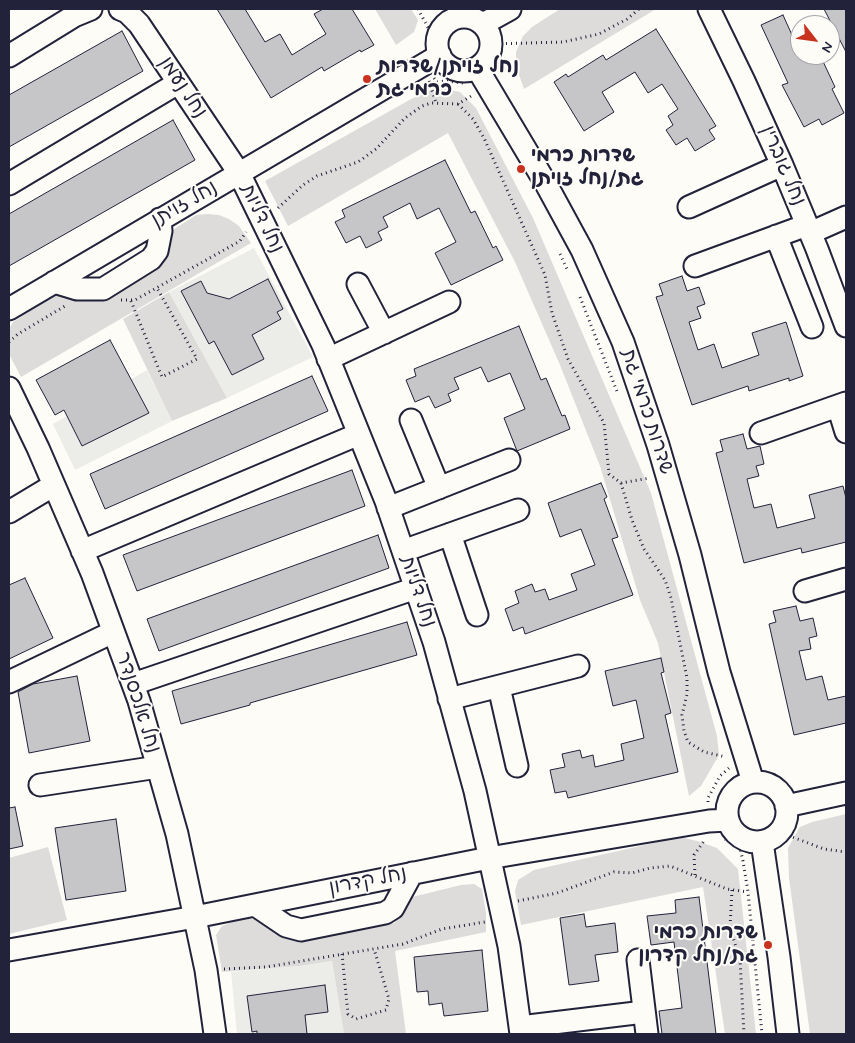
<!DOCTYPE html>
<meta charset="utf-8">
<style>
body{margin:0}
#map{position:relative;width:855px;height:1043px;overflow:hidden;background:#fdfcf7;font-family:Mynerve,sans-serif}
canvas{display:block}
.frame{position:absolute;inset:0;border:10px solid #22223b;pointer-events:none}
.north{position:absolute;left:790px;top:15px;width:50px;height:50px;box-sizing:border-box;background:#fdfcf7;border:1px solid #a5a5ac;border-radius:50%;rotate:120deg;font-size:14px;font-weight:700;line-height:20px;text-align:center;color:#22223b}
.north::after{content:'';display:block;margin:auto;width:18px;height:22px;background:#c8321e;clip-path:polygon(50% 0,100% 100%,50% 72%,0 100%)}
</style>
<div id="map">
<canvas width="855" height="1043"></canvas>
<div class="frame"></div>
<div class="north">N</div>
</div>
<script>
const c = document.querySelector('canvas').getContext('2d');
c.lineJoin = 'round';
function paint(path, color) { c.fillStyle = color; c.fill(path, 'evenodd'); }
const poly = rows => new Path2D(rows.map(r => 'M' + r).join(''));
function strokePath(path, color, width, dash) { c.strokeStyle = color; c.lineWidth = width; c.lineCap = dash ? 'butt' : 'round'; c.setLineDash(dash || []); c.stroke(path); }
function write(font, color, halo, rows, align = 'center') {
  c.font = font + ' Mynerve,"Playpen Sans Hebrew",sans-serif'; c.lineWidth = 4; c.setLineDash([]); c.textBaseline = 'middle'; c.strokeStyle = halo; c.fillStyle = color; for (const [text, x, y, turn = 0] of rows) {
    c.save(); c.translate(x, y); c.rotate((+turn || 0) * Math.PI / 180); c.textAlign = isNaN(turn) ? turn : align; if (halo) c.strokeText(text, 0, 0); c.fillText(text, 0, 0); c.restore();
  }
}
const built = poly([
 [254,248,313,357,227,398,169,292],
 [147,370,172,421,75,470,53,424],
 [332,961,344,1034,237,1034,231,972,300,966]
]);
const green = poly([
 [375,9,411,9,418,20,414,32,396,45],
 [560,9,656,9,524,89,516,66,516,52,523,36,532,27],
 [438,87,460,92,476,108,533,218,651,493,717,736,719,755,701,786,689,796,658,643,640,600,600,466,560,365,515,262,448,133,288,226,265,181,413,98],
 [208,214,219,215,229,219,239,226,251,243,21,377,9,354,9,329,13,322,56,294,106,296,156,269,165,235,196,215],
 [169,292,227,398,172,421,123,319],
 [846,814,846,1034,810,1034,789,878,788,848,800,827,812,822],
 [680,837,697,841,717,848,738,869,756,1034,725,1034,703,887,521,925,515,891,518,880,534,870],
 [48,847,67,920,9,934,9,858],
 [474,884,482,889,486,913,486,932,395,951,406,1034,344,1034,332,961,300,966,222,972,216,935,222,926,240,919,256,919,292,940,395,923,404,899,461,885]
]);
const building = poly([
 [217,9,245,9,265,42,280,34,292,55,326,34,314,14,323,9,352,9,374,45,361,52,360,50,324,71,322,67,271,98,217,9],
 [824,9,846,9,846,52,824,9],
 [783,15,792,35,800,31,799,55,820,55,835,87,832,89,844,113,822,125,819,119,804,127,782,85,788,83,761,25,783,15],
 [656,29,716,126,709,130,715,139,695,151,687,138,676,145,666,130,673,125,668,116,678,109,662,84,648,93,635,72,602,92,614,112,584,131,554,82,566,74,568,77,603,55,606,60,656,29],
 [122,31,143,71,9,147,9,95,122,31],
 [173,120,195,160,9,266,9,214,173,120],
 [445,160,471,213,475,211,493,248,496,246,503,260,451,285,435,253,456,242,439,208,417,219,410,203,383,217,388,227,378,232,382,240,366,248,360,236,346,243,335,222,345,217,342,210,445,160],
 [682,276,687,291,699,287,705,304,697,307,701,318,689,322,698,350,714,344,722,368,759,355,752,333,786,322,803,376,789,381,789,378,749,391,748,386,692,405,656,297,663,295,659,284,682,276],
 [268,279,283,309,277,312,281,319,252,335,264,359,232,375,214,341,209,344,181,291,201,281,207,293,229,299,268,279],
 [519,326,541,380,546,378,562,416,565,415,570,429,517,451,504,418,525,409,510,373,488,382,481,367,454,378,459,389,448,394,451,401,435,408,429,396,415,402,406,380,416,376,414,369,519,326],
 [110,340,149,413,82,446,64,410,55,415,36,380,110,340],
 [312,376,328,411,105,509,90,474,312,376],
 [743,434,747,449,760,446,764,464,756,466,759,476,747,479,754,508,771,504,777,528,815,518,809,495,843,486,846,498,846,542,802,553,801,548,744,563,716,453,723,451,720,440,743,434],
 [352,470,365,506,137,591,123,555,352,470],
 [601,483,607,497,604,499,618,537,612,539,633,595,525,634,523,627,513,631,505,609,519,603,515,591,532,584,535,592,545,589,549,600,577,590,571,574,595,565,581,529,560,537,548,503,601,483],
 [378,535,389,568,159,651,147,619,378,535],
 [25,578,53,638,9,659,9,585,25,578],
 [796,606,800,621,813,618,817,636,809,638,811,649,799,651,806,680,822,676,828,700,846,696,846,723,794,735,769,624,776,622,773,611,796,606],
 [407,622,417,655,250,703,250,705,181,724,172,691,407,622],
 [661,658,664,672,661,673,671,713,665,715,678,772,568,798,566,791,555,793,550,770,565,767,562,754,580,750,582,758,593,755,595,767,624,760,621,744,644,738,636,700,613,706,605,671,661,658],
 [77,676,90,741,29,753,18,692,33,684,77,676],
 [15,807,23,846,9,849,9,808,15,807],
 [116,819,126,891,66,900,55,828,116,819],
 [699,897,716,1034,662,1034,659,1011,682,1008,674,942,651,945,647,916,676,913,675,900,699,897],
 [584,914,586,927,615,923,618,952,595,955,599,981,569,985,560,918,584,914],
 [482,950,488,1011,444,1016,442,1003,429,1005,428,991,417,992,414,957,482,950],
 [325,985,328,1012,305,1015,307,1034,257,1034,257,1031,252,1032,247,996,325,985]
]);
const path = poly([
 [418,9,431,33,429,39],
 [491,44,563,42,599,34,627,19,639,9],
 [434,78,437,82,446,81,463,83],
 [429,81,436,103],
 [458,104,473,119,484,138,545,275,552,313,568,359,604,423,609,474,621,483,650,478],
 [278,208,303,185,317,176,358,162,376,149,405,118,422,106,431,103,458,104,473,95],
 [560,254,567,269],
 [580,297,618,394],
 [121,300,135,300,240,241,246,232],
 [131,301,162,377,197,359,157,288],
 [9,342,18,334,65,306],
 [621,483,632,520,644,549,665,580,671,598,687,678,687,694,682,715,684,731,688,742,704,752,726,757],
 [708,802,708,798,720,776,729,768],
 [779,832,824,849,846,852],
 [725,839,740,848,743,861,748,892,762,1034],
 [695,875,694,855,704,841],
 [732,890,730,928,740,959,744,1034],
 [518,901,557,893,614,872,632,873,650,868,670,866,727,889,748,892],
 [342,954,348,1014,356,1019,386,1010,389,999,374,949],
 [224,969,266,967,403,944,442,929,485,922]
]);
const minor = poly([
 [120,9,127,12,139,24,239,173,323,345,386,501,434,642,475,791,509,946,521,1034],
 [709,9,744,81,782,165,817,249,846,326],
 '437 44a27 27 0 1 1 54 0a27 27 0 1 1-54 0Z',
 [483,24,510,9],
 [9,56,74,16,91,9],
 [477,68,545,182,582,250,623,342,658,445,690,555,719,672,753,782],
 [9,184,178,83],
 [689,207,782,165],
 [810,233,846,217],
 [776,236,812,327],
 [695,266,807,225],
 [54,282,77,289,103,289,151,259,157,251,161,231,160,219],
 [358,284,384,333],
 [9,309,440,55],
 [328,359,449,302],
 [9,388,38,448,92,573,139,701,177,834,206,970,215,1034],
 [838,406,846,432],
 [411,420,439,488],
 [761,433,846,403],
 [388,508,509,460],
 [9,512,54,485],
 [450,534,477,615],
 [82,551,359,434],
 [403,551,518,510],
 [805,591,846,579],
 [9,682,113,632],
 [133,684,416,588],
 [499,687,517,766],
 [449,699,578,666],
 '727 812a30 30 0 1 1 60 0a30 30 0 1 1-60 0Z',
 [40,785,158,767],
 [786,806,846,793],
 [762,842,779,957,788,1034],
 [255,905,286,926,301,930,385,913,393,908,412,873],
 [9,950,195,917,489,858,709,821,728,820],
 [638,960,647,1034],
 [520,1027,644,1012]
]);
const markers = [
 [367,79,5,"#c8321e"],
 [521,169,5,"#c8321e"],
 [768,945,5,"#c8321e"]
];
const poiNames = [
 ["נחל זויתן/שדרות",377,68],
 ["כרמי גת",377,91],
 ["שדרות כרמי",531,157],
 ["גת/נחל זויתן",531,180],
 ["שדרות כרמי",758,934,"right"],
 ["גת/נחל קדרון",758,957,"right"]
];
const streetNames = [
 ["נחל נעמן",182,88,56],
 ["נחל גוברין",782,166,67],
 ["נחל זויתן",185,205,-30],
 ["נחל דליות",261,219,64],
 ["שדרות כרמי גת",646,412,72],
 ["נחל דליות",417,592,71],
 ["נחל אלכסנדר",137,703,72],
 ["נחל קדרון",368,882,-11]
];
paint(built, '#ecece9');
paint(green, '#dddcdb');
paint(building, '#c6c6c8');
strokePath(building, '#22223b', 1);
strokePath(minor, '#22223b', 25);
strokePath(path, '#22223b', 3, [1, 4]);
strokePath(minor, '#fdfcf7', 21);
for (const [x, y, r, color] of markers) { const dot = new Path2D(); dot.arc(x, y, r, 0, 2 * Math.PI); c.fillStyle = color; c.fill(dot); strokePath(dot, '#fdfcf7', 2); }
write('bold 20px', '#22223b', '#fdfcf7', poiNames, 'left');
write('20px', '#22223b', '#fdfcf7', streetNames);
</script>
